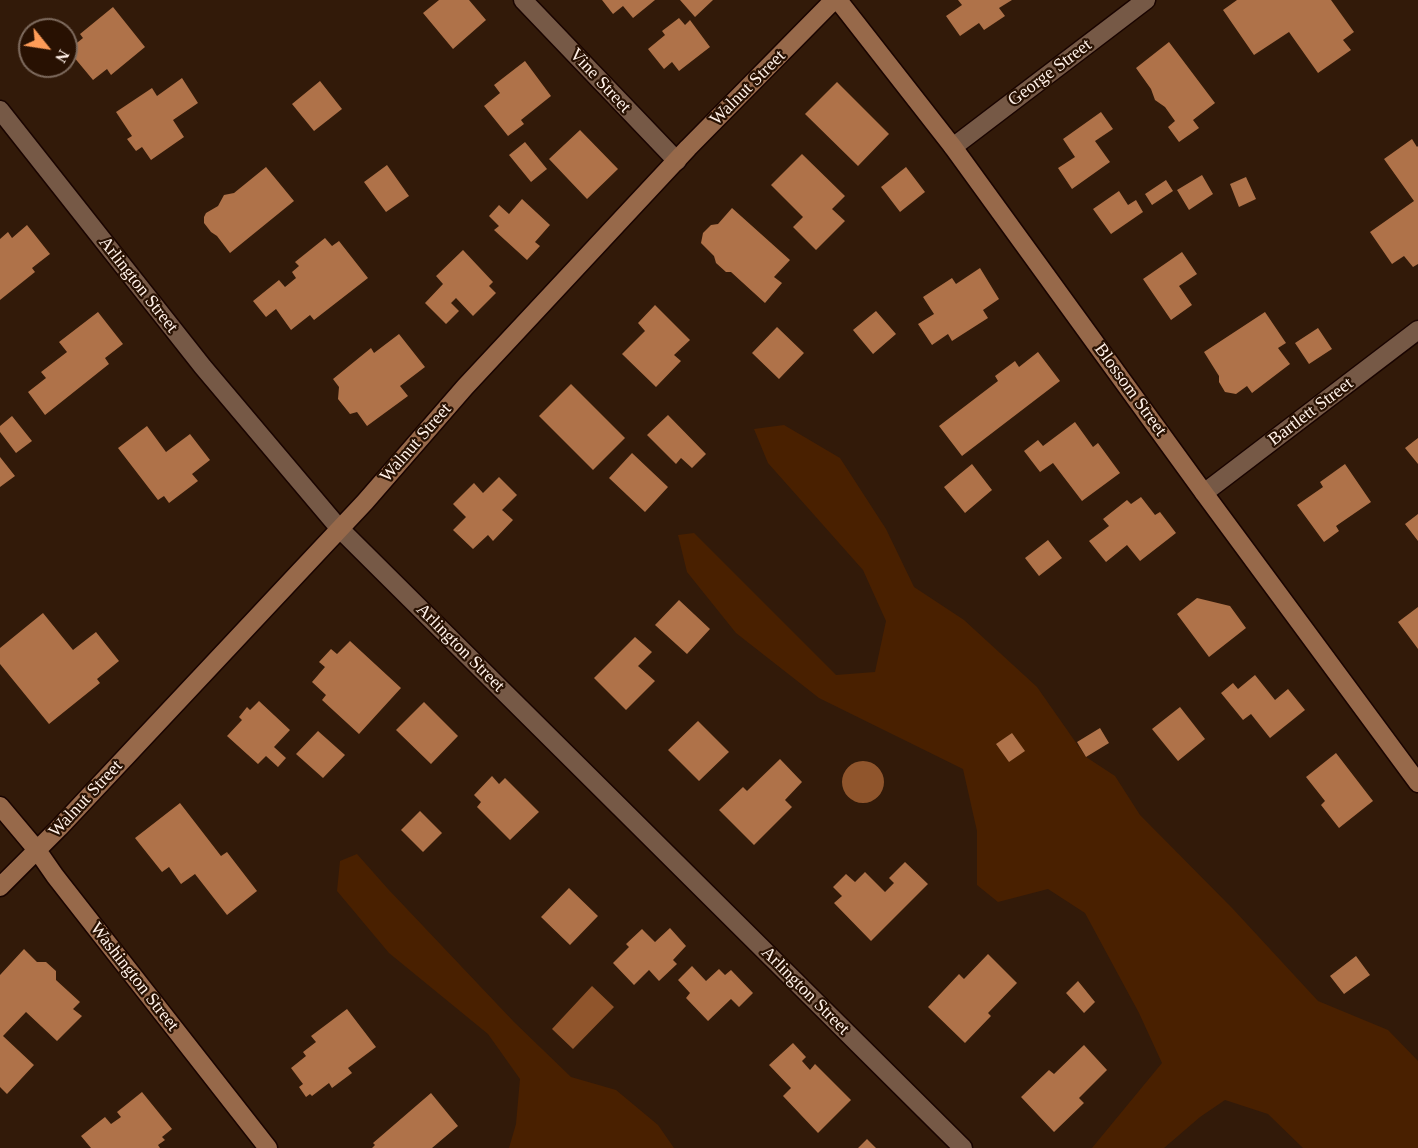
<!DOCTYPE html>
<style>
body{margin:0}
#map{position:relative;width:1418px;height:1148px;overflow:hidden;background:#321a09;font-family:"Times New Roman",serif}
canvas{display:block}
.north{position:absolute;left:18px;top:18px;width:60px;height:60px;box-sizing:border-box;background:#281102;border:2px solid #7e6b5e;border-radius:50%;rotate:120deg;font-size:16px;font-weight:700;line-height:24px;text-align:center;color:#fff1e8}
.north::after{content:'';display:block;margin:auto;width:21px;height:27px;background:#fe9c58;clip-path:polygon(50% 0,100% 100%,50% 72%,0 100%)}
</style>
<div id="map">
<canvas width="1418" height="1148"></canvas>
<div class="north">N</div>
</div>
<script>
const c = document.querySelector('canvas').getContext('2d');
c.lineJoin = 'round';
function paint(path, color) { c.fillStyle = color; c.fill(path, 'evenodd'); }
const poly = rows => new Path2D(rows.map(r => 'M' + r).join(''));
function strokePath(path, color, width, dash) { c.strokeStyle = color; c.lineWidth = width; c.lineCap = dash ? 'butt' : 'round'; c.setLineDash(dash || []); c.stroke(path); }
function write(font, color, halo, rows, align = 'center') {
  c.font = font + ' "Times New Roman",serif'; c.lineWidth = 4.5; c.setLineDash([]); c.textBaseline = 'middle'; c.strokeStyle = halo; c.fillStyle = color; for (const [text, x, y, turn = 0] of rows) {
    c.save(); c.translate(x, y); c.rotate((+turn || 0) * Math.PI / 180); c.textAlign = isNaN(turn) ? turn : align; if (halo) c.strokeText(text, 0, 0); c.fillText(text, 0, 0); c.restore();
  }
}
const green = poly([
 [784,425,840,458,886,529,914,587,964,620,1037,687,1086,757,1115,776,1140,815,1233,909,1318,1001,1388,1030,1418,1061,1418,1148,1303,1148,1268,1114,1225,1100,1200,1117,1164,1148,1092,1148,1162,1063,1139,1013,1085,913,1048,889,998,902,977,885,977,831,963,769,819,698,736,633,687,572,678,535,694,533,836,675,875,672,886,621,863,570,768,463,754,429],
 [357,854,388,889,514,1022,571,1077,616,1090,658,1125,674,1148,509,1148,516,1124,520,1079,488,1034,389,953,337,891,340,861]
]);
const water = poly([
 '842 782a21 21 0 1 1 42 0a21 21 0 1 1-42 0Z',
 [592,986,614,1007,573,1049,552,1029]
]);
const building = poly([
 [439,0,469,0,486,20,453,49,423,13],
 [602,0,655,0,633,18,623,6,613,14],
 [680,0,713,0,695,17],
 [958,0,1012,0,999,8,1005,16,984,30,979,23,960,36,946,16,962,5],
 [1237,0,1331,0,1354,32,1343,40,1351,50,1318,73,1289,32,1254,55,1223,10],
 [113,7,145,47,111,75,107,69,93,80,68,50,83,38,80,34],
 [679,18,685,25,690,20,710,47,679,71,672,62,664,69,648,49,665,35,662,31],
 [1169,42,1215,103,1193,120,1199,128,1179,142,1168,127,1175,121,1165,107,1155,100,1151,89,1136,68],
 [525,61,551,96,521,120,524,124,508,136,484,106,500,93,494,85],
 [182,78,198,103,173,120,184,137,151,160,142,147,136,151,127,139,132,136,116,112,152,88,157,96],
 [320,81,342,109,314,131,292,104],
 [837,82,889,134,858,166,805,114],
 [1101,112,1113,129,1095,141,1110,162,1072,189,1058,168,1075,157,1063,139],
 [580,130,618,169,587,199,549,159],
 [1412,139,1417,147,1418,146,1418,264,1413,267,1404,256,1392,264,1370,232,1414,201,1384,159],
 [525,142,547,169,531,182,509,155],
 [802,154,845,196,832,209,845,221,816,250,793,227,803,217,771,185],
 [387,165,409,196,386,212,364,182],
 [266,167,294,201,230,253,217,236,211,232,204,223,204,217,206,213,218,206,224,195,234,193],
 [906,167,925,192,900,212,881,187],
 [1202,175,1213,194,1189,210,1177,190],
 [1246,177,1256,199,1239,207,1230,184],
 [1166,180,1173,191,1152,205,1145,194],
 [1119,191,1128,205,1136,200,1143,212,1111,234,1093,209],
 [522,199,550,225,535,242,540,246,527,260,494,230,499,226,489,216,499,205,509,214],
 [732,208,790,260,774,277,782,283,765,303,731,272,726,272,716,263,714,256,701,243,703,233,711,225,718,224],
 [27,225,50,254,32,268,35,272,0,300,0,239,8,232,12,238],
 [325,238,332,246,339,241,368,278,314,320,310,315,291,330,276,309,266,317,253,301,279,280,285,287,296,278,292,272,299,266,295,262],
 [463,250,493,282,489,286,496,293,473,316,456,298,451,303,459,311,446,324,425,303,443,284,436,276],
 [1182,252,1197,274,1179,286,1192,305,1171,320,1143,279],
 [980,268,999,299,983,310,988,318,952,341,948,334,932,345,918,324,934,314,923,297,952,278,956,284],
 [655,305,690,340,674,355,681,361,656,387,622,354,645,331,638,323],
 [876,311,896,334,873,354,853,330],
 [98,312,123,344,105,358,109,364,45,415,28,392,46,378,41,372,67,352,59,342],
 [1265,312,1286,343,1278,348,1290,364,1252,393,1247,386,1236,394,1225,392,1219,382,1219,376,1204,352],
 [777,327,804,353,779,379,752,353],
 [1318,328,1332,349,1309,364,1295,343],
 [399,334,425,367,400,386,408,396,367,426,357,412,350,414,338,399,339,387,333,379,371,348,374,353],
 [1038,352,1060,381,962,456,939,426,998,381,995,376,1015,361,1019,367],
 [571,384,625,438,593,470,539,416],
 [668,415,706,454,692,468,681,458,676,464,647,435],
 [12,416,32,441,16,453,0,432,0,426],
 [1075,422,1093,447,1098,443,1120,473,1082,501,1053,463,1040,472,1024,451,1038,440,1043,446],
 [147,426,166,452,190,434,210,460,192,474,198,481,169,503,164,496,158,500,118,448],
 [1418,438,1418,464,1405,448],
 [632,453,668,487,645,512,609,478],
 [0,457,15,476,0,487],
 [972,464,992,490,965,513,944,487],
 [1345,464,1371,502,1336,526,1339,531,1324,542,1297,505,1323,487,1320,482],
 [499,477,517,495,502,510,513,520,493,541,488,535,473,549,453,530,466,517,453,504,474,483,483,493],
 [1141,497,1155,515,1160,512,1176,533,1140,561,1127,545,1106,562,1089,541,1109,526,1103,519,1127,500,1131,504],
 [1418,514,1418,541,1405,524],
 [1048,540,1062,558,1039,576,1025,558],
 [1197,598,1230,606,1246,628,1209,657,1177,614],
 [679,600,710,629,687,654,655,625],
 [1418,607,1418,649,1398,622],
 [43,613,73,650,96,632,119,661,97,679,100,683,49,724,0,664,0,648],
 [635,637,652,652,638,666,655,681,626,710,594,678],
 [350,641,401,688,359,734,322,700,326,695,312,682,325,667,319,662,331,649,337,654],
 [1255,675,1275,700,1288,689,1305,710,1270,738,1251,714,1243,720,1221,693,1233,683,1238,689],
 [259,701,290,730,274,747,286,758,278,767,266,756,258,764,227,736,242,720,239,717,247,707,250,710],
 [424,702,458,736,431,764,396,730],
 [1180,707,1205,739,1178,761,1152,729],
 [698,721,729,752,699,781,668,750],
 [1100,728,1109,743,1086,757,1077,742],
 [318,731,345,755,323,778,296,754],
 [1012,733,1025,751,1009,762,996,744],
 [1336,753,1373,801,1339,828,1321,805,1325,801,1306,777],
 [780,759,802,782,785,800,792,807,754,845,719,810,743,787,747,791],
 [492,776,499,784,505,778,539,812,510,840,477,807,481,802,474,795],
 [180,803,221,856,227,852,257,891,227,915,195,874,181,884,169,867,162,872,135,838],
 [420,811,442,833,423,852,401,830],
 [905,862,928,884,871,941,834,903,842,896,833,887,846,874,855,882,865,872,885,892,894,883,889,878],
 [569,888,598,916,570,945,541,917],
 [670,928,686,946,673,960,677,964,659,981,649,970,634,985,613,963,629,947,626,944,642,929,655,942],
 [24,949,37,962,46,962,56,971,56,980,80,1002,73,1009,82,1016,57,1041,26,1012,3,1036,34,1065,7,1094,0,1087,0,975],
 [988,954,1017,983,988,1013,991,1016,965,1043,928,1007,959,974,964,979],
 [1356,956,1370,975,1344,994,1330,976],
 [692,966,706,981,719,969,725,975,731,970,753,993,739,1007,731,999,708,1021,686,998,690,993,678,980],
 [1078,981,1095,1002,1084,1013,1066,993],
 [347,1009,376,1047,348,1068,352,1073,332,1088,329,1083,312,1096,310,1094,306,1097,299,1087,303,1084,291,1068,306,1056,303,1052,316,1042,311,1036],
 [793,1043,806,1057,802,1061,810,1070,815,1064,851,1100,818,1133,783,1096,791,1088,769,1065],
 [1084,1045,1107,1070,1079,1098,1084,1103,1054,1132,1021,1097,1049,1070,1054,1074],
 [142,1092,172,1129,162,1137,165,1140,158,1145,160,1148,91,1148,81,1136,105,1117,111,1124,121,1117,117,1112],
 [431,1093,458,1126,432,1148,372,1148,375,1145,373,1143],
 [867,1139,876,1148,858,1148]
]);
const street = poly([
 [523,0,677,161],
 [0,110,203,367,339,528,963,1148],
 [953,147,1146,0],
 [1204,493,1418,330]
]);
const secondary = poly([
 [838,0,953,147,1204,493,1418,783],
 [0,806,37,850,55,876,268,1148],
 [0,887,59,828,365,502,465,387,688,148,834,0]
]);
const streetNames = [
 ["George Street",1050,73,-37],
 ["Vine Street",600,81,47],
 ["Walnut Street",748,88,-45],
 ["Arlington Street",138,285,52],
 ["Blossom Street",1130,390,54],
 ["Bartlett Street",1311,412,-37],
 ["Walnut Street",416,443,-49],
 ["Arlington Street",460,648,45],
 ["Walnut Street",86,799,-47],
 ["Washington Street",134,977,52],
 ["Arlington Street",805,991,45]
];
paint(green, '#492000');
paint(water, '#90552c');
paint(building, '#af7249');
strokePath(street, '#190400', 21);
strokePath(secondary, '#190400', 21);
strokePath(street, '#765946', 18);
strokePath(secondary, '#97694a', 18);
write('18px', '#fff1e8', '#281102', streetNames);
</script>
